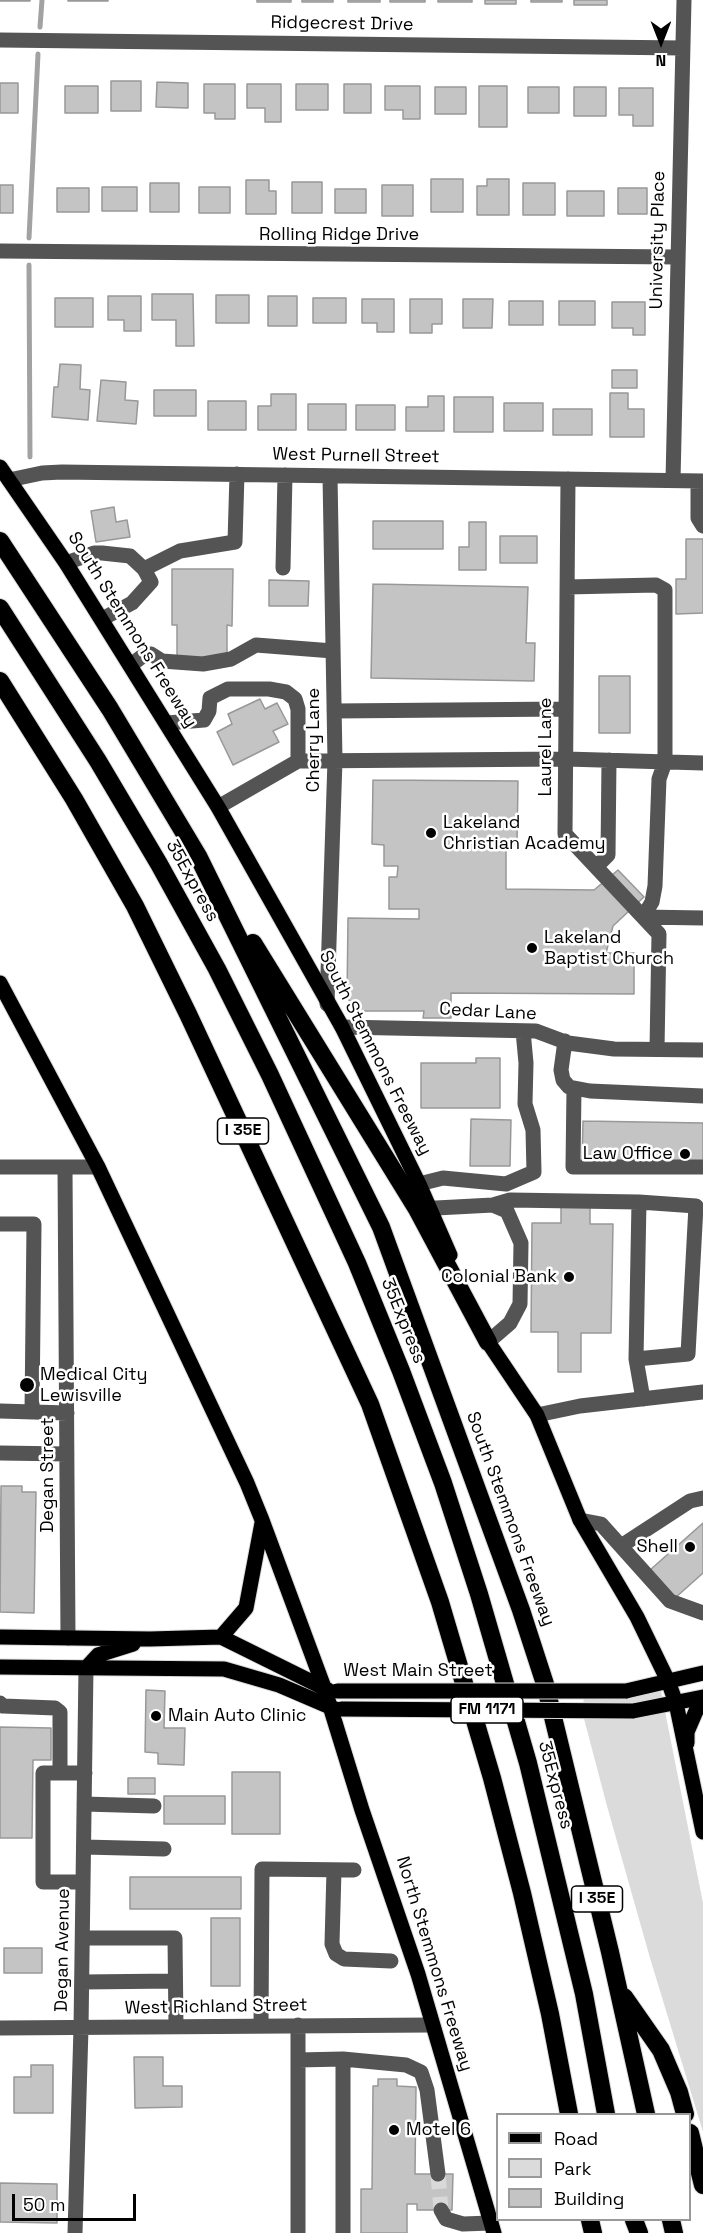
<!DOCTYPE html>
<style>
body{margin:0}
#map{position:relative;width:703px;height:2233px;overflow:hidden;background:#fff;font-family:"Space Grotesk",sans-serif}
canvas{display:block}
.legend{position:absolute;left:496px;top:2113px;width:195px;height:108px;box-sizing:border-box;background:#fff;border:2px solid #999;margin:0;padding:8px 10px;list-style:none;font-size:18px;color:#000}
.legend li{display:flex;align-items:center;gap:12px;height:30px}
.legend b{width:30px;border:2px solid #999}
.north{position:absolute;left:631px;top:12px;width:60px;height:60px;-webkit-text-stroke:4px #fff;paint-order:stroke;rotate:180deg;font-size:16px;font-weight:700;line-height:24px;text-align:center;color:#000}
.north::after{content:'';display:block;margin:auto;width:21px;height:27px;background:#000;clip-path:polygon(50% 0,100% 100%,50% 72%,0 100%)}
.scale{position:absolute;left:12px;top:2194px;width:124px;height:27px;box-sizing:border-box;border:3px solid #000;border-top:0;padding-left:8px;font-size:18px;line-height:21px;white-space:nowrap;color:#000;-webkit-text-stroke:4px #fff;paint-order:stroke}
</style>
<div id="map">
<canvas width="703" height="2233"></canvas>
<ul class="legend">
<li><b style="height:8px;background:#000"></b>Road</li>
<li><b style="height:16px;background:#dbdbdb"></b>Park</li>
<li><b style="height:16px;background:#c4c4c4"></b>Building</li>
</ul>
<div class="north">N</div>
<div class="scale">50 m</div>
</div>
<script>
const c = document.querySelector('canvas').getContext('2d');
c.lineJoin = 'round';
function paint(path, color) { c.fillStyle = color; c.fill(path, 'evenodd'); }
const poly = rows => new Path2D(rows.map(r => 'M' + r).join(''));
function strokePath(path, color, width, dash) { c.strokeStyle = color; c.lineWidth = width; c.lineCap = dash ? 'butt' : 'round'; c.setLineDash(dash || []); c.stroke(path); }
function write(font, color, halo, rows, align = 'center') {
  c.font = font + ' "Space Grotesk",sans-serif'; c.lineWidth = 5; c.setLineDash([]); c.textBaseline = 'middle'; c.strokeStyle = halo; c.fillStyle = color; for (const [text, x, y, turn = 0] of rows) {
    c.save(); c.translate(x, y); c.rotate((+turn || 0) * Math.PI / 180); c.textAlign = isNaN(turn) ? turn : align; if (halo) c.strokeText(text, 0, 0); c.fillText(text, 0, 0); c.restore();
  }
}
const green = poly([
 [584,1686,660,1686,703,1903,703,2132,650,1958,607,1806,583,1715]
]);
const stream = poly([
 [40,27,42,0],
 [29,238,38,54],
 [29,265,30,457]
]);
const building = poly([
 [0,0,30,0,30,1,0,1,0,0],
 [68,0,108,0,108,1,68,1,68,0],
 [257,0,291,0,291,2,257,2,257,0],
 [302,0,333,0,333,2,302,2,302,0],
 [348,0,380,0,380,2,348,2,348,0],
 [390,0,425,0,425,2,390,2,390,0],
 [438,0,472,0,472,2,438,2,438,0],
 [485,0,516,0,516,4,485,4,485,0],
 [531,0,562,0,562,2,531,2,531,0],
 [574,0,607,0,607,5,574,5,574,0],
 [111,81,141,81,141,111,111,111,111,81],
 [157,82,188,83,188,108,156,107,157,82],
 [0,83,18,83,18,113,0,113,0,83],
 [204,84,235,84,235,119,215,119,215,113,204,113,204,84],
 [247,84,281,84,281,122,265,122,265,108,247,108,247,84],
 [296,84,328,84,328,110,296,110,296,84],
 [344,84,371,84,371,113,344,113,344,84],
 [65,86,98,86,98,113,65,113,65,86],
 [385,86,420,86,420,119,403,119,403,110,385,110,385,86],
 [479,86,507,86,507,127,479,127,479,86],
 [435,87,466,87,466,114,435,114,435,87],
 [528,87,559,87,559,113,528,113,528,87],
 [574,87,606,87,606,116,574,116,574,87],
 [619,88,653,88,653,126,633,126,633,115,619,115,619,88],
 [431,179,463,179,463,212,431,212,431,179],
 [487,179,509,179,509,215,477,215,477,186,487,186,487,179],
 [246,180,269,180,269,191,276,191,276,214,246,214,246,180],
 [292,182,322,182,322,213,292,213,292,182],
 [150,183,179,183,179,212,150,212,150,183],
 [523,183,555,183,555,215,523,215,523,183],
 [0,185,13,185,13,213,0,213,0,185],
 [382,185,413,185,413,216,382,216,382,185],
 [102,187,137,187,137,211,102,211,102,187],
 [199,187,230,187,230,213,199,213,199,187],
 [57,188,89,188,89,212,57,212,57,188],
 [618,188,647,188,647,214,618,214,618,188],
 [335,189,366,189,366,213,335,213,335,189],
 [567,191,604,191,604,216,567,216,567,191],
 [152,294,193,294,194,346,176,346,176,320,152,320,152,294],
 [216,295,249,295,249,323,216,323,216,295],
 [108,296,141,296,141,331,124,331,124,320,108,320,108,296],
 [268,296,297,296,297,326,268,326,268,296],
 [55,298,93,298,93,327,55,327,55,298],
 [313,298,346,298,346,323,313,323,313,298],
 [362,299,394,299,394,332,377,332,377,323,362,323,362,299],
 [410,299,442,299,442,324,432,324,432,333,410,333,410,299],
 [463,299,493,299,492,328,463,328,463,299],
 [509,301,543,301,543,325,509,325,509,301],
 [559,301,595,301,595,325,559,325,559,301],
 [612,302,645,302,645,335,633,335,633,328,612,328,612,302],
 [60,364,81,365,80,389,90,390,88,420,52,417,54,387,58,387,60,364],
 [612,370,637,370,637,388,612,388,612,370],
 [101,380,126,382,125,400,138,401,136,424,97,421,101,380],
 [154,390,196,390,196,416,154,416,154,390],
 [610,393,628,393,628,409,644,409,644,437,610,437,610,393],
 [271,394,296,394,296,430,258,430,258,406,271,406,271,394],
 [428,396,444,396,444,431,406,431,406,407,428,407,428,396],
 [454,397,493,397,493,432,454,432,454,397],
 [208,401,246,401,246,430,208,430,208,401],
 [504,403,543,403,543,431,504,431,504,403],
 [308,404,346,404,346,430,308,430,308,404],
 [356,405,395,405,395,430,356,430,356,405],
 [553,409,592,409,592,435,553,435,553,409],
 [114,507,116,522,127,520,130,537,96,542,91,511,114,507],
 [373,521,443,521,443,549,373,549,373,521],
 [469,522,486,522,486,570,459,570,459,547,469,547,469,522],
 [500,536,537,536,537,563,500,563,500,536],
 [686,539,703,539,703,613,676,614,676,579,686,579,686,539],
 [172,569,233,569,232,626,227,625,227,658,177,657,177,625,172,625,172,569],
 [269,580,309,581,308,606,269,606,269,580],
 [373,584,528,587,526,643,535,643,534,681,371,678,373,584],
 [599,676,630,676,630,733,599,733,599,676],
 [260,699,265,709,277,703,288,724,273,731,279,742,233,765,217,732,232,724,228,714,260,699],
 [373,780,518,781,517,844,506,844,506,889,594,890,618,870,644,897,613,926,606,953,634,953,634,994,451,993,451,1018,423,1018,424,1011,359,1011,347,998,348,918,419,919,419,909,389,909,389,877,397,877,398,866,384,866,384,845,372,844,373,780],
 [476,1058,500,1058,500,1108,421,1108,421,1063,476,1063,476,1058],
 [471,1119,511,1120,510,1166,470,1166,471,1119],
 [583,1121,703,1123,703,1162,582,1161,583,1121],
 [561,1207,590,1207,590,1224,613,1224,611,1333,581,1333,581,1372,558,1372,558,1332,531,1332,532,1223,561,1223,561,1207],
 [1,1486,22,1486,22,1492,36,1492,34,1613,0,1612,1,1486],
 [703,1523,703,1573,675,1598,650,1570,703,1523],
 [146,1690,165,1691,164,1728,185,1728,184,1765,158,1764,158,1753,145,1752,146,1690],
 [0,1727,51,1728,51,1760,33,1760,32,1838,0,1838,0,1727],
 [232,1772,280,1772,280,1834,232,1834,232,1772],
 [128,1778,155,1778,155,1794,128,1794,128,1778],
 [164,1796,225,1796,225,1824,164,1824,164,1796],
 [130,1877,241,1877,241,1909,130,1909,130,1877],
 [211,1918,240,1918,240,1986,211,1986,211,1918],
 [4,1948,42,1948,42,1973,4,1973,4,1948],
 [134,2057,163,2057,163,2086,182,2086,182,2107,135,2108,134,2057],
 [31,2065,53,2065,53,2113,14,2113,14,2077,31,2077,31,2065],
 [378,2079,397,2079,397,2086,416,2087,415,2174,453,2174,452,2210,417,2210,417,2204,407,2204,407,2233,361,2233,361,2189,372,2189,373,2086,378,2086,378,2079],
 [0,2183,57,2184,57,2223,0,2222,0,2183]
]);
const minorTunnel = poly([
 [438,2174,441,2210]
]);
const minor = poly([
 [0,40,683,48],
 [0,251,677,257],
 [568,479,565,834,659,934,657,1049],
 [9,480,42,473,62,472,703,481],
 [673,480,684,0],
 [698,481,698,518,703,526],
 [66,563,94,553,102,553,130,556,144,569,151,582,132,603,102,619],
 [283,568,285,475],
 [144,569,180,551,235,542,237,474],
 [567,587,656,585,665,590,665,762,659,779,655,886,652,902,643,917,703,918],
 [131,665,144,655,151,654,162,661,203,664,231,659,256,645,333,651],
 [334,711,566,709],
 [167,723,204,720,209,711,210,698,228,689,269,689,286,692,295,699,298,709,298,761],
 [218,807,298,761,566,759,703,763],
 [596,867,608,855,609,760],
 [327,1004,335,760,330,476],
 [342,1027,536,1031,568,1043,614,1049,703,1050],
 [565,1041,561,1070,563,1080,569,1087,590,1091,703,1096],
 [574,1088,573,1167,703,1167],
 [0,1167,98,1167],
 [65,1167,68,1638],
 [419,1184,443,1178,506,1184,534,1172,533,1130,525,1104,526,1063,523,1031],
 [417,1209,493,1205,510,1200,639,1202],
 [0,1224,34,1224,32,1412],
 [488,1342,510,1323,520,1304,521,1243,507,1211,493,1205],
 [636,1359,688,1354,696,1206,639,1202,636,1359,643,1399],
 [0,1411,67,1413],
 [537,1415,580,1406,703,1392],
 [0,1453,67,1454],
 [580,1520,601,1524,670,1601,703,1613],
 [621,1546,690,1501,703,1498],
 [0,1703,3,1706,55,1708,60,1712,60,1773],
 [84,1804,154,1806],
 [84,1847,164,1849],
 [334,1870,332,1944,336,1954,344,1959,391,1961],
 [83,1882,43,1882,43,1773,85,1773],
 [83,1938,175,1938,176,2027],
 [82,1982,175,1981],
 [261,2025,262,1869,354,1870],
 [298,2025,298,2060,343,2059,406,2065,421,2072,427,2090,438,2174],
 [0,2028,432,2025],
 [343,2059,343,2233],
 [298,2060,298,2233],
 [441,2210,446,2219,463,2224,491,2223],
 [75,2233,81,2028,86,1668]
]);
const major = poly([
 [0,467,66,563,218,807,342,1027,419,1184,450,1255],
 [0,983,98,1167,247,1483,262,1520,325,1690,362,1810,418,1974,494,2233],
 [484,1332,488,1342,537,1415,580,1520,637,1617,668,1681,676,1703,703,1832],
 [0,1637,150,1639,221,1637,328,1690],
 [221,1637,246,1608,262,1523],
 [0,1667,224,1669,279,1685,335,1709],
 [86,1668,98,1655,133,1644],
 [626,1691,703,1673],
 [633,1711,703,1697],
 [687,1743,687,1732,696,1711,703,1704]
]);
const highway = poly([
 [0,541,110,709,198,856,381,1227,521,1610,545,1684,610,1952,646,2114],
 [0,608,98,761,159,864,217,969,270,1075,357,1263,401,1371,443,1483,479,1594,528,1763,584,1994,606,2114],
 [0,681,74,799,135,906,188,1014,370,1404,440,1602,492,1778,522,1893,550,2014,569,2114],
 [253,943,417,1209,488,1342],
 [624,1997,661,2050,679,2092,685,2114],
 [690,2133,703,2185],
 [590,2220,593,2233],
 [634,2220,639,2233],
 [671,2220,674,2233]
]);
const majorBridge = poly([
 [337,1691,626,1691],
 [341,1709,633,1711]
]);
const markers = [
 [431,833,6,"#000"],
 [532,948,6,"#000"],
 [685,1154,6,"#000"],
 [569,1277,6,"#000"],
 [27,1385,8,"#000"],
 [690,1547,6,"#000"],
 [156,1716,6,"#000"],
 [394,2130,6,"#000"]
];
const shields = [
 [243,1131,51],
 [487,1710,72],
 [597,1899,51]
];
const shieldNames = [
 ["I 35E",243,1131],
 ["FM 1171",487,1710],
 ["I 35E",597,1899]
];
const streetNames = [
 ["Ridgecrest Drive",342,24,1],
 ["Rolling Ridge Drive",339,235],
 ["University Place",658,240,-89],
 ["West Purnell Street",356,456,1],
 ["South Stemmons Freeway",132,630,58],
 ["Cherry Lane",314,740,-90],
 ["Laurel Lane",546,747,-90],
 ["35Express",192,881,61],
 ["Cedar Lane",488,1012,3],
 ["South Stemmons Freeway",375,1053,63],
 ["35Express",403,1321,68],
 ["Degan Street",48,1475,-90],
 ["South Stemmons Freeway",510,1519,70],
 ["West Main Street",418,1671],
 ["35Express",555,1785,75],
 ["Degan Avenue",63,1950,-89],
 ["North Stemmons Freeway",434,1964,73],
 ["West Richland Street",216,2007,-1]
];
const poiNames = [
 ["Lakeland",443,823],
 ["Christian Academy",443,844],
 ["Lakeland",544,938],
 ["Baptist Church",544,959],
 ["Law Office",673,1154,"right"],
 ["Colonial Bank",557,1277,"right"],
 ["Medical City",40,1375],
 ["Lewisville",40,1396],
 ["Shell",678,1547,"right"],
 ["Main Auto Clinic",168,1716],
 ["Motel 6",406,2130]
];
paint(green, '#dbdbdb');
strokePath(stream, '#a2a2a2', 5);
paint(building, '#c4c4c4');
strokePath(building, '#989898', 1.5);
strokePath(minorTunnel, '#d9d9d9', 15, [15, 8]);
strokePath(major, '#dbdbdb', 17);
strokePath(highway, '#dbdbdb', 20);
strokePath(minor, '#545454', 15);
strokePath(major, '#000', 15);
strokePath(highway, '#000', 18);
strokePath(majorBridge, '#dbdbdb', 17, []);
strokePath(majorBridge, '#000', 15);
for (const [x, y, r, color] of markers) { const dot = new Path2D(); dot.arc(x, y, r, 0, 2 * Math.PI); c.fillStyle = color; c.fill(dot); strokePath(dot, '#fff', 2); }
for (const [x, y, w] of shields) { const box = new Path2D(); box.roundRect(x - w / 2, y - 13, w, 26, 4.5); c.fillStyle = '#fff'; c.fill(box); strokePath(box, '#000', 1.5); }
write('bold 16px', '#000', null, shieldNames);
write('18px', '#000', '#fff', streetNames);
write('18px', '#000', '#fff', poiNames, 'left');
</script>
